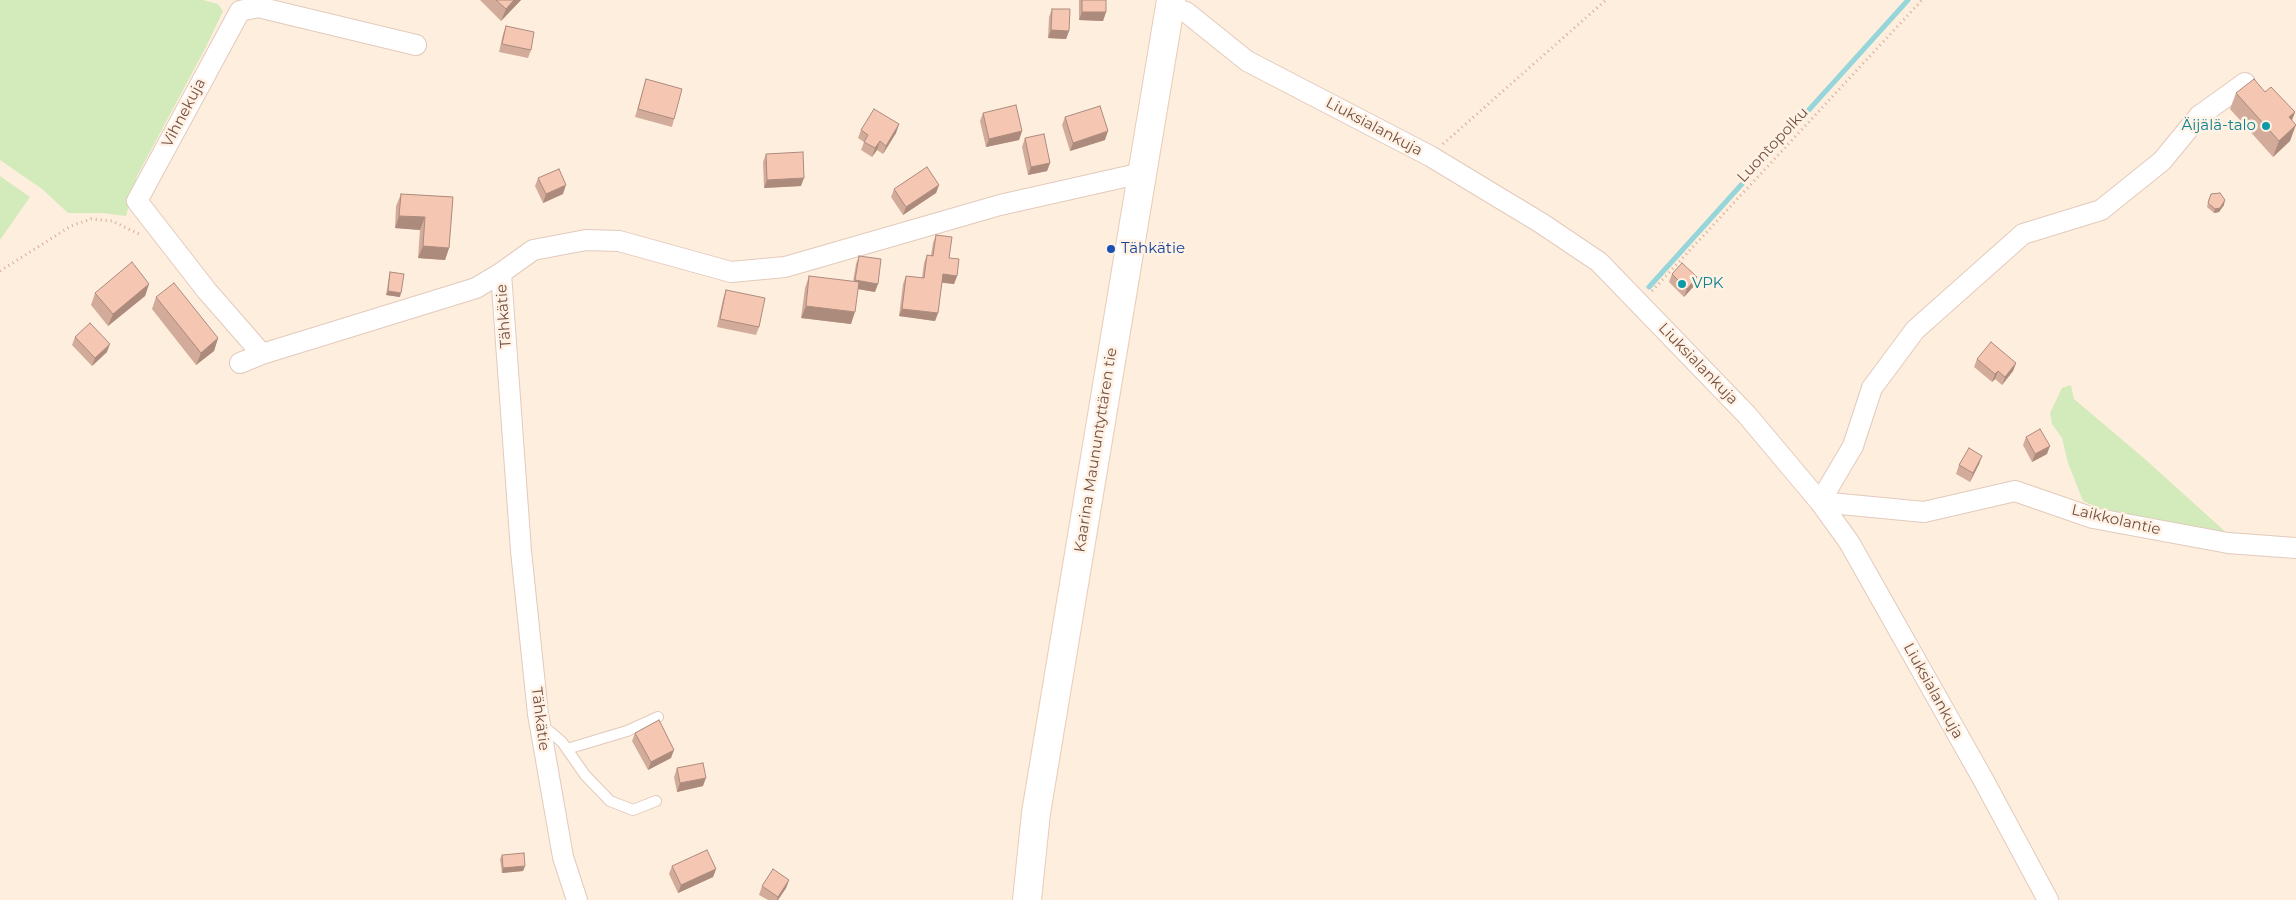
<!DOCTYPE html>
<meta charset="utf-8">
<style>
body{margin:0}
canvas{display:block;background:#feeedd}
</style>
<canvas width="2296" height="900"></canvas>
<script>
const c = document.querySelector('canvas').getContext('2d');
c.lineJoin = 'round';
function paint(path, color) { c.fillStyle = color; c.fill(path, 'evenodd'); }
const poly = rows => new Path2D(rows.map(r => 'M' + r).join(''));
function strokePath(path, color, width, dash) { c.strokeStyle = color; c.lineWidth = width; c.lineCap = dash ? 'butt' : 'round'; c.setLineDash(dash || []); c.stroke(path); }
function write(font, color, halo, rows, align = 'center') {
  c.font = font + ' Montserrat,sans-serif'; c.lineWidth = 5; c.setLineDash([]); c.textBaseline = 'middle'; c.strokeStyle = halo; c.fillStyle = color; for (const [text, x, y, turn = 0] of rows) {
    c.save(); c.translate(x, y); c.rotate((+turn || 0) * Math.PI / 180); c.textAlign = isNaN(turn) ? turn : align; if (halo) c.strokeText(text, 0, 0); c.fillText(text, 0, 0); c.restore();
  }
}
const green = poly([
 [0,0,203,0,218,4,223,11,206,47,137,176,126,216,102,213,68,213,42,189,0,160],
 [0,176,30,197,0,240],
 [2071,385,2074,399,2146,460,2230,536,2148,520,2103,510,2083,501,2068,463,2062,438,2052,424,2050,413,2062,388]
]);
const stream = poly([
 [1649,287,1908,0]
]);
const path = poly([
 [1443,144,1606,0],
 [0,271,71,226,91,219,112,221,139,234],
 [1652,291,1922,0]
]);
const lane = poly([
 [541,724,562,742,585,775,610,801,633,810,656,801],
 [567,749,627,731,658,717]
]);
const street = poly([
 [1170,7,1186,12,1247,61,1430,156,1541,223,1599,262,1747,415,1820,502,1849,542,1984,781,2048,900],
 [416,45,258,7,240,11,137,201,207,291,262,354,476,288,501,273],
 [2245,83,2199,116,2162,161,2101,210,2023,234,1915,330,1872,388,1853,446,1820,502,1924,512,2015,491,2093,518,2228,543,2296,548],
 [240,363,262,354],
 [577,900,563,857,538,714,521,551,501,273,533,250,586,240,619,241,731,272,785,267,1000,205,1142,173]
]);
const secondary = poly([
 [1027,900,1036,813,1171,0]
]);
const wall = poly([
 [480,0,521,0,501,21],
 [1079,0,1106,0,1106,12,1103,21,1079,20],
 [1052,9,1069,31,1066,39,1048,38,1049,17],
 [506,26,531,50,528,58,499,52,503,34],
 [646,79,674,119,672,127,635,117],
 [2265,92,2295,112,2292,120,2290,141,2273,157,2230,109,2236,93],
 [983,113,1022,131,1019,140,986,147,980,121],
 [1065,117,1105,140,1070,151,1062,125],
 [899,124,896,133,883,154,877,150,872,157,861,150,864,142,858,138,861,130],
 [1025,138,1050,163,1047,171,1028,175,1022,147],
 [766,154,801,186,764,188,763,162],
 [538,178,563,194,543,203,535,186],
 [939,185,936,193,903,215,891,197,894,189],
 [401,194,453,197,449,248,445,260,418,258,420,230,395,228,396,206],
 [2209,198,2224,205,2219,212,2214,213,2207,207],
 [936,235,949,258,957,276,954,284,942,283,938,313,935,321,899,316,903,284,906,276,922,278,924,263,927,255,931,255,933,243],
 [859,256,875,292,858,289,851,324,801,318,805,288,809,276,853,282,856,264],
 [390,272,400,297,386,295,389,276],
 [1672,274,1697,277,1694,286,1684,297,1669,282],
 [149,284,145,296,108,326,91,305,95,293],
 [726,290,759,327,756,335,717,327,723,299],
 [156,297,218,338,214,351,196,365,152,309],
 [75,337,107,352,92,366,72,345],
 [1977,359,2016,363,2013,371,2002,385,1995,379,1992,382,1974,367],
 [2026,437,2047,454,2032,462,2023,445],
 [1982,456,1979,464,1970,482,1956,474,1959,465],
 [635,733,671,758,648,770,632,741],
 [677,768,703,786,677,792,674,777],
 [502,855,525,866,523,871,502,873,500,859],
 [672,866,716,869,713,877,678,893,669,874],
 [789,880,786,888,778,900,768,900,759,895,762,886]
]);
const shadedWall = poly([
 [514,0,521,0,501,21,506,9],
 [1082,12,1106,12,1103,21,1079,20],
 [1051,30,1069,31,1066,39,1048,38],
 [2295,112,2289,128,2289,117],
 [899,124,896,133,883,154,886,146],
 [2296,125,2290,141,2273,157,2279,141],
 [1022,131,1019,140,986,147,989,139],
 [1108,131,1105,140,1070,151,1073,143],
 [880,141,877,150,872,157,875,148],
 [1050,163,1047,171,1028,175,1031,167],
 [804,178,801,186,764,188,767,180],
 [566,185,563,194,543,203,546,194],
 [939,185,936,193,903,215,906,207],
 [2225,200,2224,205,2219,212,2214,213,2215,209],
 [399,216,425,217,420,230,395,228],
 [423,246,449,248,445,260,418,258],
 [943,274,957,276,954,284,940,282],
 [1697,277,1694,286,1684,297,1687,289],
 [855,280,878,284,875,292,852,288],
 [149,284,145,296,108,326,113,314],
 [388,291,401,293,400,297,386,295],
 [806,306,855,312,851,324,801,318],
 [902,309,938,313,935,321,899,316],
 [218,338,214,351,196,365,201,353],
 [110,344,107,352,92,366,95,358],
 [2016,363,2013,371,2002,385,2005,377],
 [1998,371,1995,379,1992,382,1995,374],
 [2050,446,2047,454,2032,462,2035,454],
 [1982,456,1979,464,1970,482,1973,473],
 [674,750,671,758,648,770,651,762],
 [706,778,703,786,677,792,680,783],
 [525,866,523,871,502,873,503,868],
 [716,869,713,877,678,893,681,885],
 [789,880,786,888,778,900,777,900,778,897]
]);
const building = poly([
 [496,0,514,0,506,9,496,0],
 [1082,0,1106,0,1106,12,1082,12,1082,0],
 [1052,9,1070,9,1069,31,1051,30,1052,9],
 [506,26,534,32,531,50,502,44,506,26],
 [646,79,682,89,674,119,638,109,646,79],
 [2254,79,2265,92,2271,87,2295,112,2289,117,2296,125,2279,141,2236,93,2254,79],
 [1016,105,1022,131,989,139,983,113,1016,105],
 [1100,106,1108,131,1073,143,1065,117,1100,106],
 [874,109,899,124,886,146,880,141,875,148,864,142,868,135,861,130,874,109],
 [1044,134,1050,163,1031,167,1025,138,1044,134],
 [803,152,804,178,767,180,766,154,803,152],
 [927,167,939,185,906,207,894,189,927,167],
 [559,169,566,185,546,194,538,178,559,169],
 [2220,193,2225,200,2220,208,2215,209,2208,203,2211,194,2220,193],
 [401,194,453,197,449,248,423,246,425,217,399,216,401,194],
 [936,235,952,237,949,258,959,259,957,276,943,274,938,313,902,309,906,276,924,278,927,255,933,256,936,235],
 [859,256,881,259,878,284,855,280,859,256],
 [132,262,149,284,113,314,95,293,132,262],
 [1682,263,1697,277,1687,289,1672,274,1682,263],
 [390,272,404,274,401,293,388,291,390,272],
 [809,276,859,282,855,312,806,306,809,276],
 [174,283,218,338,201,353,156,297,174,283],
 [726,290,765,298,759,327,720,319,726,290],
 [90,323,110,344,95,358,75,337,90,323],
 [1991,342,2016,363,2005,377,1998,371,1995,374,1977,359,1991,342],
 [2040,429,2050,446,2035,454,2026,437,2040,429],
 [1969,448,1982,456,1973,473,1959,465,1969,448],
 [659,720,674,750,651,762,635,733,659,720],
 [703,763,706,778,680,783,677,768,703,763],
 [707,850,716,869,681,885,672,866,707,850],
 [524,853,525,866,503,868,502,855,524,853],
 [773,869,789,880,778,897,762,886,773,869]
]);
const markers = [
 [2266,126,5,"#0f9aa8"],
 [1111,249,5,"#1a4fb4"],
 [1682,284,5,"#0f9aa8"]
];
const streetNames = [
 ["Vihnekuja",184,113,-62],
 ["Liuksialankuja",1374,127,28],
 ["Luontopolku",1773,145,-47],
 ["Tähkätie",504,316,-94],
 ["Liuksialankuja",1698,364,46],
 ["Kaarina Maununtyttären tie",1096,450,-81],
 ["Laikkolantie",2116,520,13],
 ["Liuksialankuja",1933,691,61],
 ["Tähkätie",540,719,83]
];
const cultureNames = [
 ["Äijälä-talo",2256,126],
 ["VPK",1692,284,"left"]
];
const transitNames = [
 ["Tähkätie",1121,249]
];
paint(green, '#d3ebbb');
strokePath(stream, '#96d6da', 5);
strokePath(lane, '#e3cabc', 12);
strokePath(street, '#e3cabc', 22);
strokePath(secondary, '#e9cbb8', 30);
strokePath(path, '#d9aa97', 3, [1, 4]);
strokePath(lane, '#fff', 10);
strokePath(street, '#fff', 20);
strokePath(secondary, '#fff', 28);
paint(wall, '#d3ab9a');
paint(shadedWall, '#ac8b7d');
paint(building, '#f5c7b3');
strokePath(building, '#ac8b7d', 1);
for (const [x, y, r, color] of markers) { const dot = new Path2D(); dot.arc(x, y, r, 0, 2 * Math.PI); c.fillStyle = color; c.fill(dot); strokePath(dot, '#fff2e4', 2); }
write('15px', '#745144', '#fff2e4', streetNames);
write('15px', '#0d838f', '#fff2e4', cultureNames, 'right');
write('15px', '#164399', '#fff2e4', transitNames, 'left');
</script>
